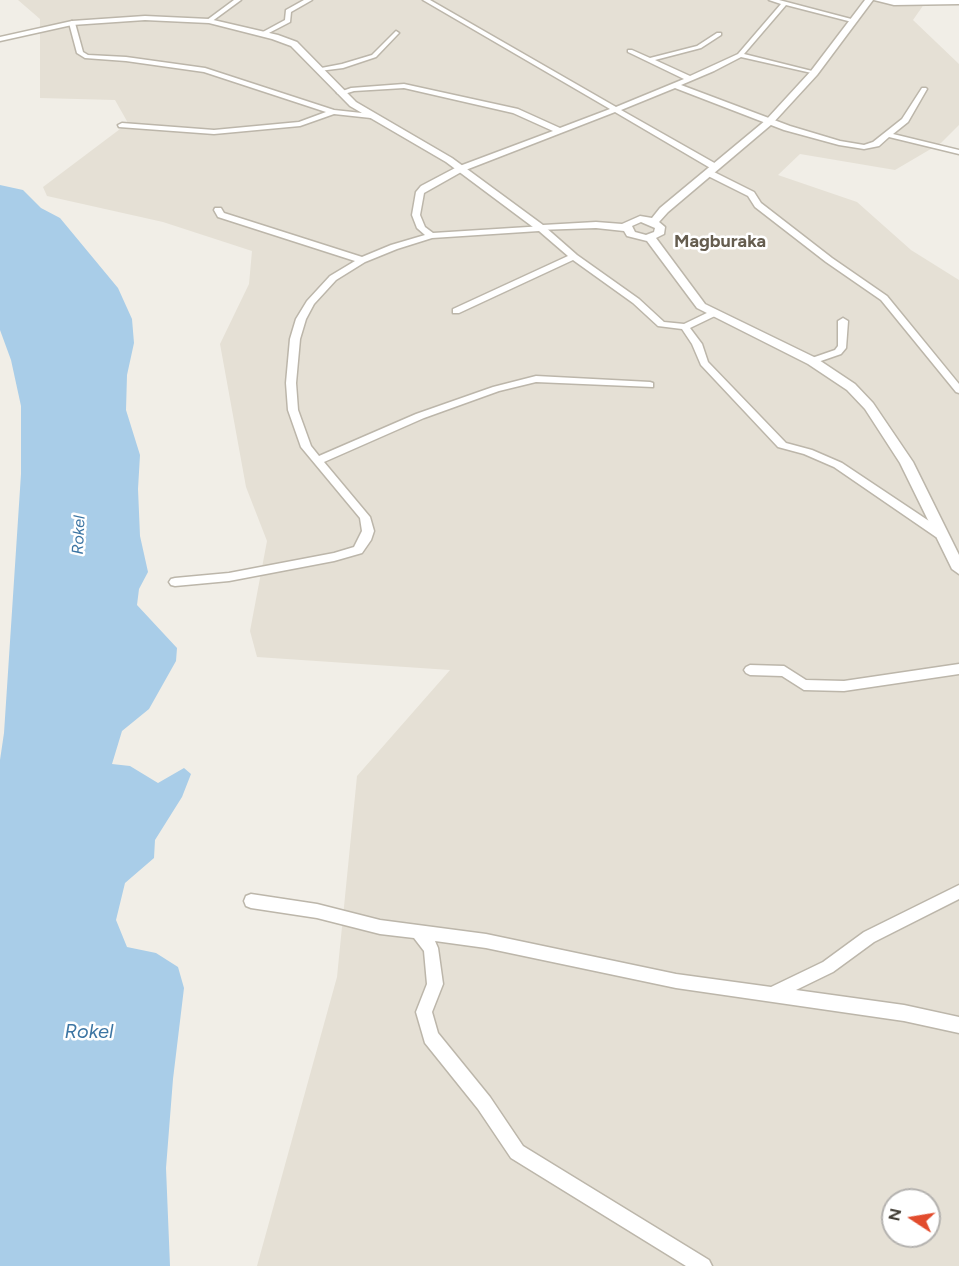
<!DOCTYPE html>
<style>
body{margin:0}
#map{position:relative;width:959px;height:1266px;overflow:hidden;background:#f1eee7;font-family:Figtree,sans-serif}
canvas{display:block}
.north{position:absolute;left:881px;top:1188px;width:60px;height:60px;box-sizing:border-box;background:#fff;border:2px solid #b4b2af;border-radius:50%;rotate:282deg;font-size:16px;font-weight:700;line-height:24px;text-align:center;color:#443f37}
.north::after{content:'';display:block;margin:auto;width:21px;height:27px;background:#e24c2d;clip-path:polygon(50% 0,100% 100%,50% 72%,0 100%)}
</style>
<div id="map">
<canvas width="959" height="1266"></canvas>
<div class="north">N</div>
</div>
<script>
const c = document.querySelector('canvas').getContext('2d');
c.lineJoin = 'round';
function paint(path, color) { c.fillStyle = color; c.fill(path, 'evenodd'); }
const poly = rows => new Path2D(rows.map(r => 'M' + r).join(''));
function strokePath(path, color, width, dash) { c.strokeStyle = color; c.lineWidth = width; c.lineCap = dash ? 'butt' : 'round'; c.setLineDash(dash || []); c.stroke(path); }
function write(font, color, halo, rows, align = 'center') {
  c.font = font + ' Figtree,sans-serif'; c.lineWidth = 5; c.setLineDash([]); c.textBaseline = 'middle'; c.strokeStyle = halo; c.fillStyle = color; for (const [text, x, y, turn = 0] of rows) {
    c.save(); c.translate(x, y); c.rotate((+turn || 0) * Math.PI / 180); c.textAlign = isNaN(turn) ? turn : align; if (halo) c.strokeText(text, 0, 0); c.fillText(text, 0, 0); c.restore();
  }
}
const residential = poly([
 [18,0,927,0,913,20,959,64,959,125,941,143,895,170,800,154,778,175,857,202,911,250,959,280,959,1266,257,1266,337,977,357,776,450,670,257,657,250,631,267,541,246,487,220,344,249,284,252,251,163,222,47,196,43,187,128,123,115,100,40,98,40,19],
 [893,1200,929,1200,929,1236,893,1236]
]);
const water = poly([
 [0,185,23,190,41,208,60,218,118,288,132,319,134,343,127,375,126,410,140,455,138,489,140,536,148,572,139,589,137,605,177,648,176,661,149,709,122,731,112,764,130,766,158,783,184,768,191,774,182,797,155,840,154,858,125,883,116,920,127,947,156,953,178,967,184,988,173,1079,166,1168,170,1266,0,1266,0,760,4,733,21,474,21,406,11,360,0,330]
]);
const minor = poly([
 [234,0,241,0,211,22,207,22,207,20,234,0],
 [304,0,312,0,291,12,290,22,265,35,261,35,261,33,285,20,286,10,304,0],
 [423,0,430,0,616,107,684,79,628,52,628,50,632,50,650,58,697,46,717,33,721,33,721,35,701,48,655,60,690,76,738,54,781,4,769,0,779,0,855,20,852,22,786,5,744,54,816,72,816,74,741,57,714,71,681,85,790,126,840,141,864,145,873,142,902,119,922,88,926,88,927,89,908,122,893,134,959,150,959,154,889,137,879,146,864,149,839,145,784,130,675,88,621,110,718,165,718,169,712,169,615,112,463,171,424,193,420,215,425,227,433,233,544,226,577,255,639,299,664,322,684,324,711,311,717,311,717,315,690,328,702,344,708,362,786,443,812,450,842,463,944,531,946,534,944,537,936,537,834,467,804,454,778,447,701,365,692,344,682,329,658,326,633,303,573,260,459,313,453,313,453,309,568,256,539,231,432,238,397,249,365,262,336,280,314,304,306,319,300,339,296,383,298,410,311,446,319,456,416,414,493,387,536,376,650,382,653,383,653,387,536,382,499,391,424,418,324,462,370,517,374,531,371,540,362,553,334,561,229,581,175,586,171,585,169,582,171,579,175,578,229,573,334,553,354,547,362,531,360,518,301,447,288,410,286,383,290,339,296,319,307,301,330,276,355,261,218,217,214,210,215,208,221,208,224,213,362,257,391,245,425,235,417,228,412,215,416,192,421,186,457,167,553,131,513,113,404,88,354,91,341,95,337,93,351,88,404,84,518,109,560,128,610,109,423,0],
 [874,0,959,0,959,4,894,5,874,0],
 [72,21,75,23,83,52,88,55,126,57,205,68,334,110,371,114,375,116,371,118,334,114,300,126,214,134,119,127,118,125,122,123,214,130,299,122,326,112,204,72,126,61,85,58,77,53,69,23,72,21],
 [396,31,399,33,398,34,376,57,343,68,319,71,316,69,342,64,372,55,396,31],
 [706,171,712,171,754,192,761,203,832,258,887,296,959,384,959,393,956,392,881,300,826,262,755,207,748,196,706,175,706,171],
 [843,318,848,321,846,348,841,354,815,363,809,363,809,359,835,350,838,346,838,321,843,318],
 [959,664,959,674,844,691,804,690,782,676,750,675,746,673,744,670,746,667,750,665,784,666,806,680,844,681,959,664],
 [959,885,959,899,874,942,833,972,796,990,904,1005,959,1017,959,1033,904,1021,676,988,486,948,435,941,438,948,443,984,432,1012,438,1033,490,1097,523,1146,709,1260,712,1266,686,1266,511,1158,478,1109,425,1043,416,1012,427,984,424,951,414,938,380,934,317,918,251,908,246,906,244,901,246,896,251,894,317,904,380,920,486,934,676,974,771,987,823,962,864,932,959,885]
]);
const tertiary = poly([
 [865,0,873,0,817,75,772,124,668,212,659,222,665,227,664,234,656,238,705,304,816,358,855,384,873,403,913,462,959,555,959,574,952,569,900,463,865,409,847,390,808,364,697,308,647,241,627,236,624,231,596,228,537,230,446,162,350,106,291,46,272,39,209,23,145,20,72,25,0,41,0,37,72,21,145,16,209,19,278,35,297,42,356,102,452,158,543,225,596,222,622,224,640,216,652,218,660,208,766,120,811,71,865,0],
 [641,222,655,228,654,232,646,235,635,232,632,226,641,222]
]);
const waterNames = [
 ["Rokel",79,535,-87]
];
const farDistrictnames = [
 ["Magburaka",720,242]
];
const nearWaternames = [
 ["Rokel",89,1032]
];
paint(residential, '#e5e0d5');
paint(water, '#a9cde8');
strokePath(minor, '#bcb6aa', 3);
strokePath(tertiary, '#bcb6aa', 3);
paint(minor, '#fff');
paint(tertiary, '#fff');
write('italic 16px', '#3c75a3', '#fff', waterNames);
write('bold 18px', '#655d4f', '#fff', farDistrictnames);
write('italic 20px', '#3c75a3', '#fff', nearWaternames);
</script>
